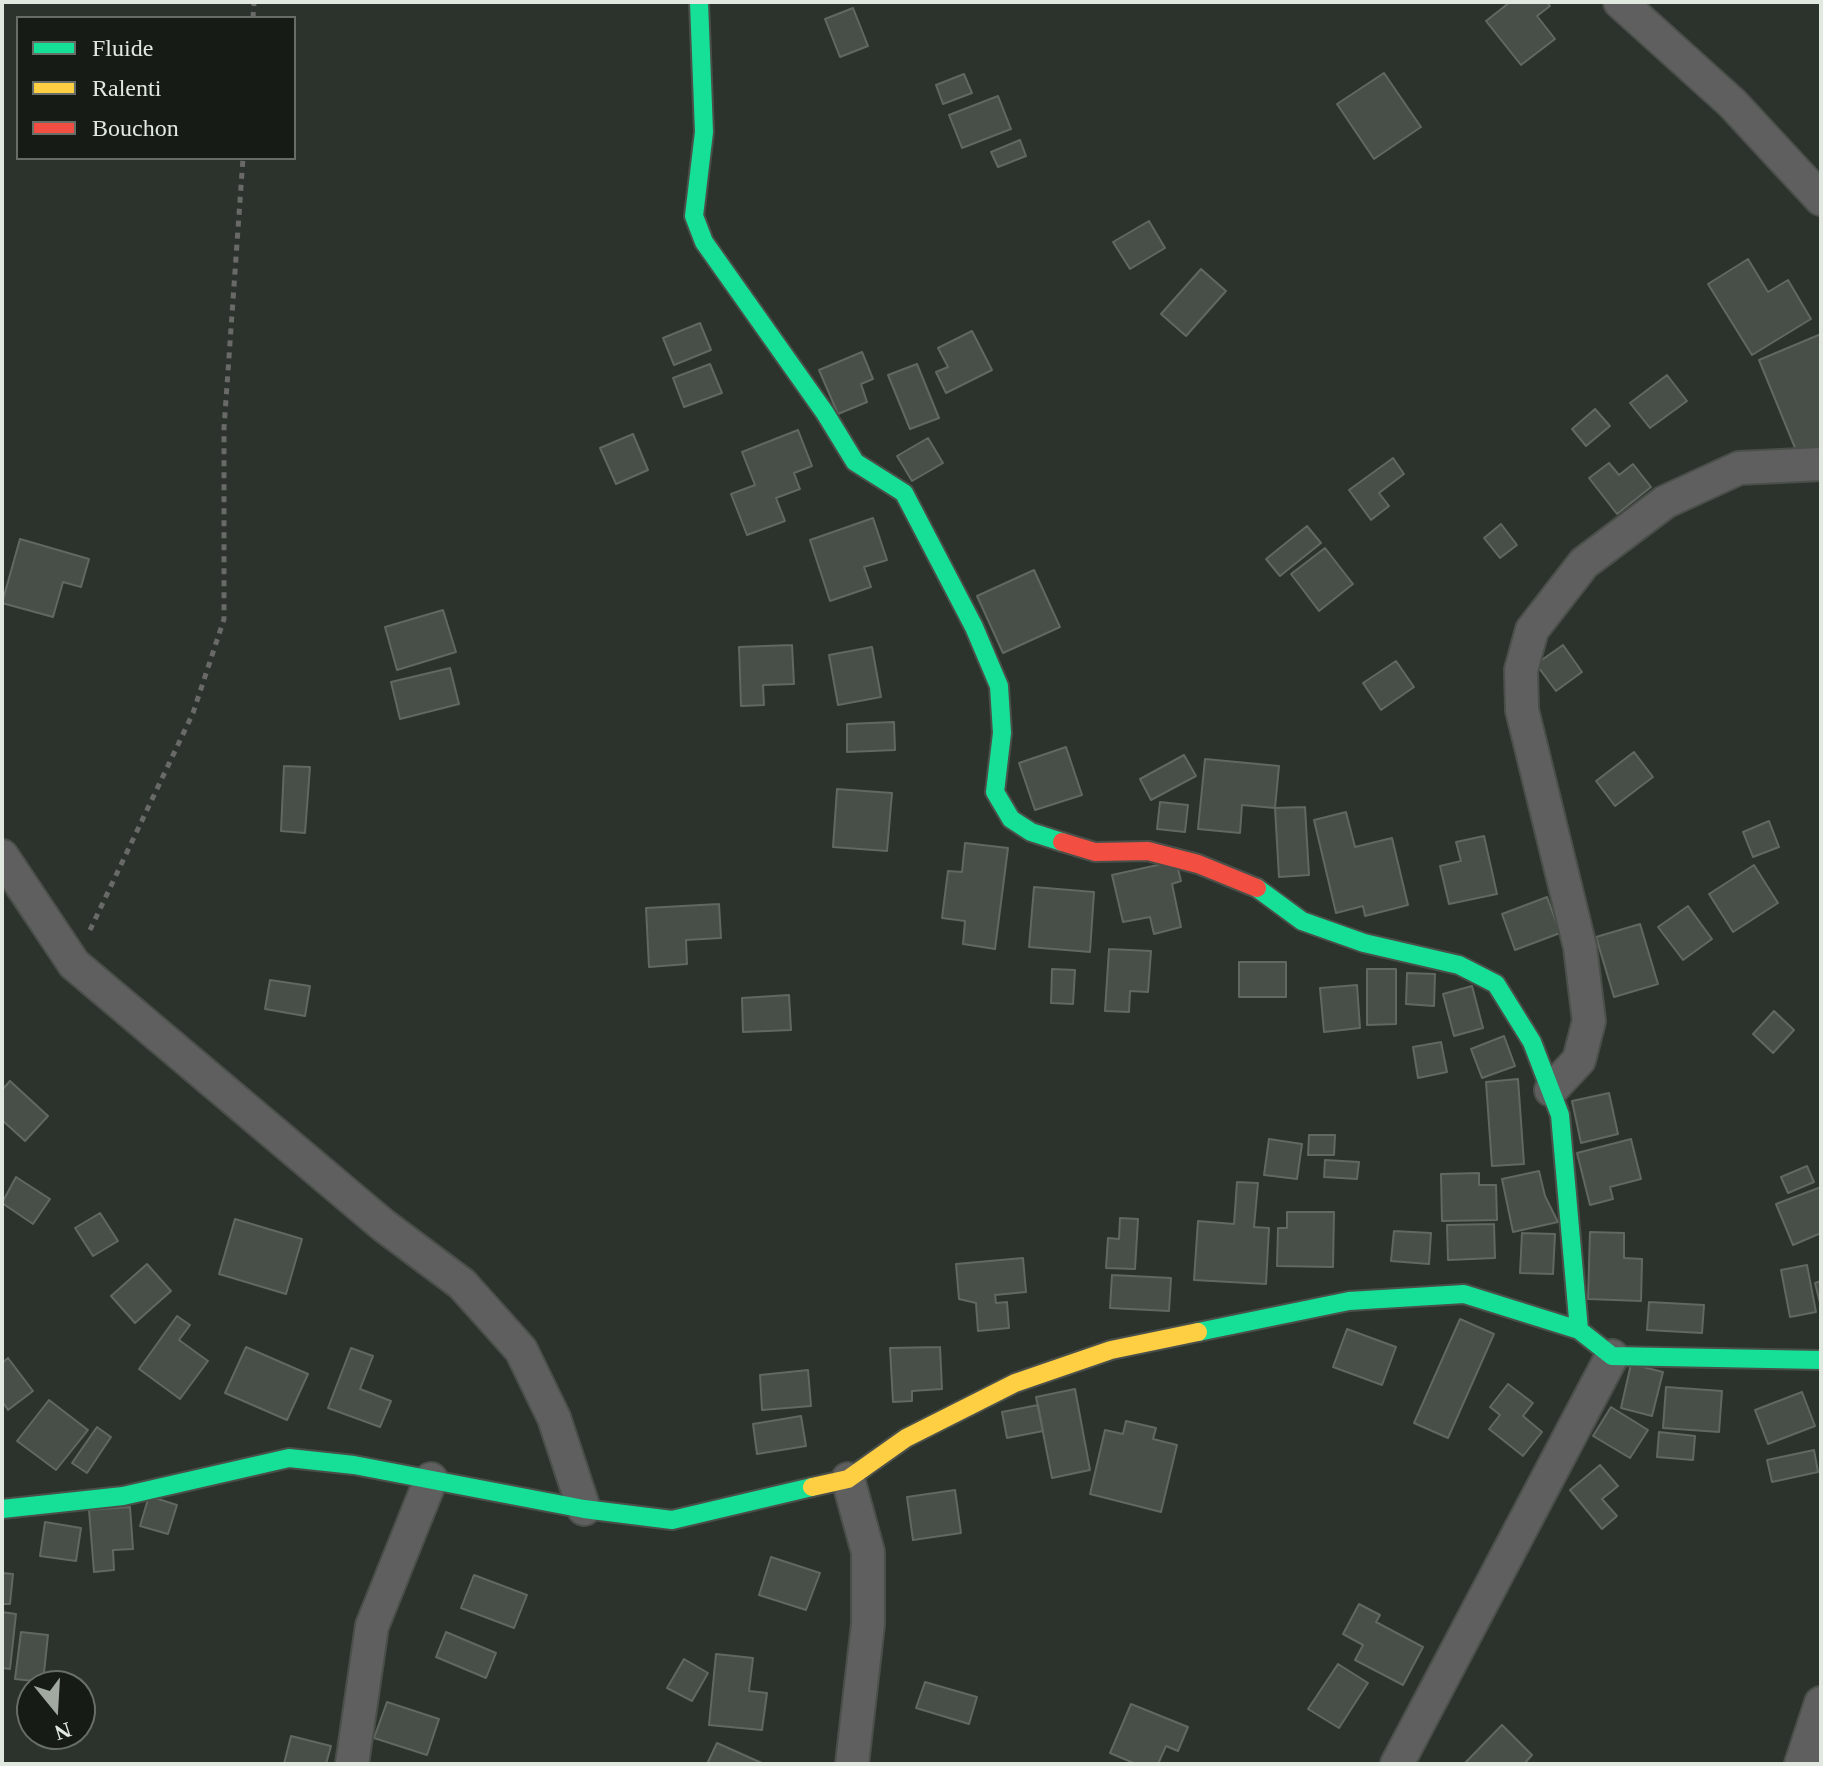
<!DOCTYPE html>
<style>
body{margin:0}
#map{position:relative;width:1823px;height:1766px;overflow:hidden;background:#2c332c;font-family:Georgia,serif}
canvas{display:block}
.frame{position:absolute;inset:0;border:4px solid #e0e8e0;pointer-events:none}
.legend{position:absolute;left:16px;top:16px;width:280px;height:144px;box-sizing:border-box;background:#161b16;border:2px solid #676d67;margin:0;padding:10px 14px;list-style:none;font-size:24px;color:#e0e8e0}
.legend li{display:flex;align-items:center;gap:16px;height:40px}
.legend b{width:40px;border:2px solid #676d67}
.north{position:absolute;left:16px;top:1670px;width:80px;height:80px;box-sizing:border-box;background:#161b16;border:2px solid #676d67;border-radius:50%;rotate:162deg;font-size:22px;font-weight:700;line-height:32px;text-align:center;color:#e0e8e0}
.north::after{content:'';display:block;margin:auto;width:28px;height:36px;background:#a1a9a1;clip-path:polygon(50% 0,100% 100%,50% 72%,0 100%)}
</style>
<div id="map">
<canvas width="1823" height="1766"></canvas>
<div class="frame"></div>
<ul class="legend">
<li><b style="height:10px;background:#16e098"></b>Fluide</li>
<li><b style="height:10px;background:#ffcf43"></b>Ralenti</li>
<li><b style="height:10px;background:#f24e42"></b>Bouchon</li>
</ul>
<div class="north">N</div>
</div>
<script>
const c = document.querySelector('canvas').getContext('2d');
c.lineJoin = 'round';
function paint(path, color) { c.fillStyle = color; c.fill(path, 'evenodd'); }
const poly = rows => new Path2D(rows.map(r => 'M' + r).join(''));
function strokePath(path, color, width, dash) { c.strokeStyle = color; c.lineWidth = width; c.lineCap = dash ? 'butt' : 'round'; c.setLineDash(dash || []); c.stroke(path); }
const building = poly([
 [1510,2,1547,2,1550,6,1537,16,1555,39,1521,65,1486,21,1510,2],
 [853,8,868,46,840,57,825,19,853,8],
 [1384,73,1421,127,1374,159,1337,104,1384,73],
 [964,74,972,93,943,104,936,85,964,74],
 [998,96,1011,129,962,148,949,115,998,96],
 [1020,140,1026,156,998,167,991,152,1020,140],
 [1149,221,1165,248,1130,269,1113,242,1149,221],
 [1748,259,1768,292,1788,280,1811,319,1752,355,1708,284,1748,259],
 [1201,269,1226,291,1186,336,1161,314,1201,269],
 [700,323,711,350,674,365,663,338,700,323],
 [972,331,992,370,946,393,936,372,948,367,938,348,972,331],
 [1821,334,1821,451,1800,460,1759,360,1821,334],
 [862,352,873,379,861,384,867,402,838,414,819,370,862,352],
 [710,364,722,393,684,407,673,378,710,364],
 [917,364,939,418,910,429,888,375,917,364],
 [1667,375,1687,401,1650,428,1630,403,1667,375],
 [1595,409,1610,426,1586,446,1572,429,1595,409],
 [798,430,812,466,794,473,800,489,776,498,785,521,747,535,731,494,755,485,742,452,798,430],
 [633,434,648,470,616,484,600,448,633,434],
 [928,438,943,463,912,481,897,456,928,438],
 [1393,458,1404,474,1379,493,1389,506,1371,520,1349,490,1393,458],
 [1609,463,1619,475,1633,464,1651,487,1617,514,1589,478,1609,463],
 [873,518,887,560,864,567,871,587,830,601,810,540,873,518],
 [1501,524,1517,545,1500,558,1484,538,1501,524],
 [1307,526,1321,543,1280,576,1266,559,1307,526],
 [20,539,89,559,81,587,63,582,53,617,2,603,20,539],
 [1325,548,1353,584,1319,611,1291,574,1325,548],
 [1034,570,1060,627,1003,653,977,596,1034,570],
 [443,610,456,652,397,670,385,627,443,610],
 [792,645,794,684,763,685,764,705,741,706,739,647,792,645],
 [1563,645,1582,672,1556,691,1536,664,1563,645],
 [872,647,881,697,838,705,829,655,872,647],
 [1396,661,1414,687,1381,710,1363,683,1396,661],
 [450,668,459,704,400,719,391,682,450,668],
 [894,722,895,750,847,752,847,724,894,722],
 [1066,747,1082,795,1035,810,1019,763,1066,747],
 [1634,752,1653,777,1615,806,1596,781,1634,752],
 [1184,755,1196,776,1151,800,1140,779,1184,755],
 [1205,759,1279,766,1275,808,1242,805,1240,833,1198,829,1205,759],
 [284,766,310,767,305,833,281,831,284,766],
 [837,789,892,793,887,851,833,847,837,789],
 [1160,802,1188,805,1185,832,1157,829,1160,802],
 [1305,807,1309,875,1279,877,1275,808,1305,807],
 [1346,812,1355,847,1392,838,1408,905,1365,916,1363,906,1336,913,1314,820,1346,812],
 [1769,821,1779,847,1753,857,1743,832,1769,821],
 [1484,836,1497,894,1449,904,1440,866,1461,861,1456,842,1484,836],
 [965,843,1008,848,995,949,963,944,965,921,942,918,948,871,962,872,965,843],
 [1176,861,1181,881,1172,884,1181,927,1154,934,1150,917,1123,922,1112,875,1176,861],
 [1754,865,1778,903,1733,932,1709,894,1754,865],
 [1034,887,1094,892,1090,952,1029,947,1034,887],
 [1547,897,1560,933,1515,950,1502,914,1547,897],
 [719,904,721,938,686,940,687,964,649,967,646,908,719,904],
 [1688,906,1712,939,1683,960,1658,927,1688,906],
 [1640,924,1658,984,1614,997,1596,937,1640,924],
 [1109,949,1151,951,1148,992,1130,991,1129,1012,1105,1011,1109,949],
 [1239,962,1286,962,1286,997,1239,997,1239,962],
 [1052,969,1075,970,1073,1004,1051,1003,1052,969],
 [1367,969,1396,969,1396,1024,1367,1025,1367,969],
 [1407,973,1435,974,1434,1006,1406,1004,1407,973],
 [270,980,310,986,305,1016,265,1009,270,980],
 [1357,985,1360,1028,1324,1032,1320,988,1357,985],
 [1472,986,1483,1028,1454,1036,1443,994,1472,986],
 [789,995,791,1030,743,1032,742,998,789,995],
 [1774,1011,1794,1030,1773,1053,1753,1034,1774,1011],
 [1504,1036,1515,1066,1482,1078,1471,1049,1504,1036],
 [1441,1042,1447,1072,1418,1078,1413,1047,1441,1042],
 [1518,1079,1524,1164,1492,1166,1486,1082,1518,1079],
 [10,1081,48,1116,25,1141,2,1120,2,1090,10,1081],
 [1609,1093,1618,1134,1581,1143,1572,1101,1609,1093],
 [1309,1135,1335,1135,1334,1155,1308,1155,1309,1135],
 [1269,1139,1302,1144,1297,1179,1264,1175,1269,1139],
 [1631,1139,1641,1179,1610,1187,1613,1199,1590,1205,1577,1153,1631,1139],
 [1325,1160,1359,1162,1357,1179,1324,1177,1325,1160],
 [1807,1166,1814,1182,1788,1193,1781,1177,1807,1166],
 [1539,1171,1545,1196,1558,1222,1513,1232,1502,1179,1539,1171],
 [1479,1173,1479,1185,1496,1185,1497,1220,1442,1221,1441,1174,1479,1173],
 [16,1177,50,1199,33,1224,2,1203,16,1177],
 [1237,1182,1258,1183,1254,1227,1269,1228,1266,1284,1194,1280,1198,1221,1234,1224,1237,1182],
 [1821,1187,1821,1233,1793,1245,1776,1204,1821,1187],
 [1287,1212,1334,1212,1333,1267,1277,1266,1278,1228,1287,1228,1287,1212],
 [100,1213,118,1241,93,1256,75,1228,100,1213],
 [1120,1218,1138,1219,1135,1269,1106,1268,1108,1238,1119,1239,1120,1218],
 [235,1219,302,1239,286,1294,219,1274,235,1219],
 [1494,1224,1495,1258,1448,1260,1447,1225,1494,1224],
 [1394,1231,1431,1233,1429,1264,1391,1261,1394,1231],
 [1590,1232,1624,1233,1624,1258,1642,1259,1641,1301,1588,1299,1590,1232],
 [1522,1233,1555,1234,1553,1274,1520,1273,1522,1233],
 [1023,1258,1026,1292,995,1295,996,1303,1007,1302,1009,1328,978,1331,976,1303,959,1299,956,1264,1023,1258],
 [147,1264,171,1291,135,1323,111,1296,147,1264],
 [1807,1265,1816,1312,1790,1317,1781,1270,1807,1265],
 [1112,1275,1171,1278,1169,1311,1110,1308,1112,1275],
 [1821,1281,1821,1307,1815,1283,1821,1281],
 [1649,1302,1704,1305,1702,1333,1647,1330,1649,1302],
 [177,1316,190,1325,179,1340,208,1361,180,1399,139,1369,177,1316],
 [1460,1319,1494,1334,1448,1438,1414,1423,1460,1319],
 [1347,1329,1396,1347,1382,1385,1333,1367,1347,1329],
 [246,1347,308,1374,287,1420,225,1393,246,1347],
 [940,1347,942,1389,912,1391,912,1401,893,1402,890,1348,940,1347],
 [351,1348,373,1356,360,1389,391,1401,380,1427,328,1408,351,1348],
 [8,1358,33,1391,8,1410,2,1401,2,1363,8,1358],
 [1631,1364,1663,1372,1652,1416,1621,1408,1631,1364],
 [808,1370,811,1406,762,1410,760,1375,808,1370],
 [1508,1384,1533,1403,1523,1416,1542,1432,1523,1456,1489,1429,1500,1415,1490,1407,1508,1384],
 [1666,1387,1722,1391,1719,1432,1663,1428,1666,1387],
 [1075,1389,1090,1470,1052,1478,1036,1397,1075,1389],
 [1802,1392,1815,1426,1768,1444,1755,1410,1802,1392],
 [49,1400,88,1430,56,1470,17,1441,49,1400],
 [1038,1405,1043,1431,1007,1438,1002,1412,1038,1405],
 [1611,1407,1648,1430,1630,1458,1593,1436,1611,1407],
 [801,1416,806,1446,757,1454,753,1424,801,1416],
 [1126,1421,1156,1428,1153,1439,1177,1445,1161,1512,1090,1494,1105,1430,1123,1434,1126,1421],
 [97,1427,111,1437,87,1473,72,1463,97,1427],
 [1659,1432,1695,1436,1693,1460,1657,1457,1659,1432],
 [1814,1450,1818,1472,1772,1482,1767,1460,1814,1450],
 [1600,1465,1618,1486,1602,1499,1617,1516,1602,1529,1570,1490,1600,1465],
 [955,1490,961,1533,913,1540,907,1497,955,1490],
 [149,1496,177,1505,168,1534,140,1526,149,1496],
 [130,1507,133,1549,113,1550,114,1570,94,1572,89,1510,130,1507],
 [45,1522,81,1528,76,1561,40,1556,45,1522],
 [771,1557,820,1573,806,1610,759,1595,771,1557],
 [2,1573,13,1574,10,1604,2,1604,2,1573],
 [474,1575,527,1595,514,1628,461,1608,474,1575],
 [1359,1604,1380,1615,1376,1622,1423,1647,1403,1685,1355,1660,1363,1645,1343,1634,1359,1604],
 [2,1612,16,1614,10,1669,2,1668,2,1612],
 [21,1632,48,1635,43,1682,15,1679,21,1632],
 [446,1632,496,1653,486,1678,436,1657,446,1632],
 [716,1654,753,1658,749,1691,767,1693,762,1730,709,1725,716,1654],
 [684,1659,708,1673,692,1701,667,1688,684,1659],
 [1338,1664,1368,1683,1339,1728,1308,1709,1338,1664],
 [925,1682,977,1697,969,1724,916,1708,925,1682],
 [387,1702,439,1719,427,1755,374,1738,387,1702],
 [1131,1704,1188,1727,1178,1751,1166,1746,1158,1764,1136,1764,1110,1753,1131,1704],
 [1502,1725,1532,1755,1524,1764,1464,1764,1502,1725],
 [291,1736,331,1746,326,1764,284,1764,291,1736],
 [717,1743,764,1764,707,1764,717,1743]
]);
const path = poly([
 [253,18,254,2],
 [90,930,193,713,224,619,224,428,243,158]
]);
const street = poly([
 [1620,2,1732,103,1821,199],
 [2,856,74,964,383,1225,462,1284,521,1350,554,1418,584,1509],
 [1551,1090,1579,1060,1589,1021,1580,947,1522,710,1521,670,1532,630,1584,563,1665,502,1739,468,1821,464],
 [848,1479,868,1552,868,1624,852,1764],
 [352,1764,372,1626,431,1479],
 [1397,1764,1612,1356],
 [1801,1764,1821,1703]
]);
const fast = poly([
 [699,2,704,132,694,216,704,242,825,413,855,462,904,493,974,627,999,686,1002,733,995,792,1011,819,1031,832,1062,842],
 [1257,888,1302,921,1364,943,1459,965,1496,984,1532,1042,1560,1115,1579,1330],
 [1198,1332,1349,1301,1464,1294,1579,1330,1612,1356,1821,1360],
 [2,1509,123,1496,289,1458,354,1465,584,1509,672,1520,812,1487]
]);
const slow = poly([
 [812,1487,848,1479,906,1438,1015,1383,1111,1350,1198,1332]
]);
const jam = poly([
 [1062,842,1095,852,1148,851,1198,864,1257,888]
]);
paint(building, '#484e48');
strokePath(building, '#616761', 2);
strokePath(street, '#4a4f4a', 36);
strokePath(fast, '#4a4f4a', 22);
strokePath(slow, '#4a4f4a', 22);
strokePath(jam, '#4a4f4a', 22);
strokePath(path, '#696a68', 5, [6, 6]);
strokePath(street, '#605f60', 32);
strokePath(fast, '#16e098', 18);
strokePath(slow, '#ffcf43', 18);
strokePath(jam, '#f24e42', 18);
</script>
